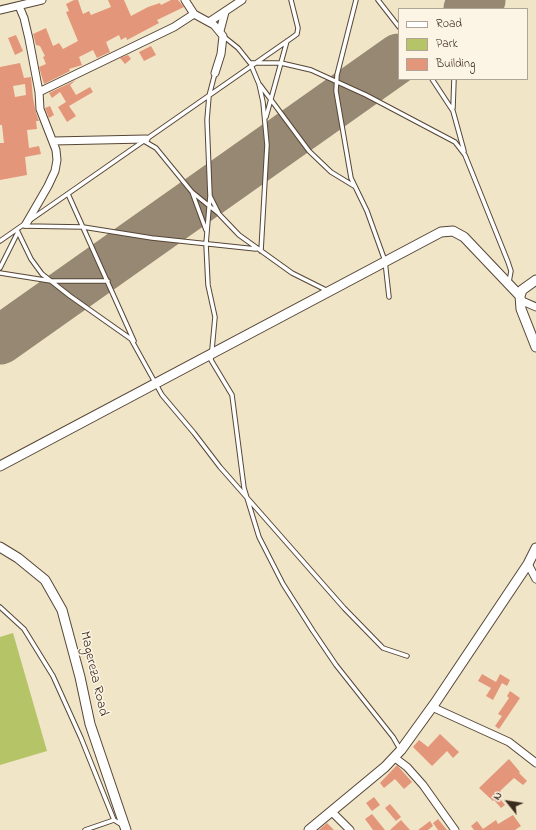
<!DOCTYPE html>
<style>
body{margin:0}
#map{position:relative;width:536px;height:830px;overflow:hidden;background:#f1e5c7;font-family:"Indie Flower",sans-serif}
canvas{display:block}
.legend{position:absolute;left:398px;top:8px;width:130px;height:72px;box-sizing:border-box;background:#fcf5e5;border:1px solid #afa495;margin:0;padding:5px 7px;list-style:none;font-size:12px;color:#3b2a1e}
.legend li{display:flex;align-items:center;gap:8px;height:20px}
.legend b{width:20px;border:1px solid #afa495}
.north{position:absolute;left:488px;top:782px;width:40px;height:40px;-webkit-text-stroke:3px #fcf5e5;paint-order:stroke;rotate:300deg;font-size:11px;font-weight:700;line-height:16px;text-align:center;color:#3b2a1e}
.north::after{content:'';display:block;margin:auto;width:14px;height:18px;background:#3b2a1e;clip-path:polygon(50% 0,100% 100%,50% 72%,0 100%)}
</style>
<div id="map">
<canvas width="536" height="830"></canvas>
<ul class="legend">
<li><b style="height:5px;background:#fff"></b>Road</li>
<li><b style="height:11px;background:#b5c467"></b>Park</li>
<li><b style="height:11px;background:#e39679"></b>Building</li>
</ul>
<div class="north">N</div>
</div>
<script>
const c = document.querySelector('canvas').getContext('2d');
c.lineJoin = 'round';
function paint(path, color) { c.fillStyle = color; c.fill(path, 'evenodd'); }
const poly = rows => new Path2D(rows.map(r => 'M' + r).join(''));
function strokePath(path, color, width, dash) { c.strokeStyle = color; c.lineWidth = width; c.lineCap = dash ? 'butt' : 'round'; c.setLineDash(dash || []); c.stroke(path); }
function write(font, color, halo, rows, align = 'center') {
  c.font = font + ' "Indie Flower",sans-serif'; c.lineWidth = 3; c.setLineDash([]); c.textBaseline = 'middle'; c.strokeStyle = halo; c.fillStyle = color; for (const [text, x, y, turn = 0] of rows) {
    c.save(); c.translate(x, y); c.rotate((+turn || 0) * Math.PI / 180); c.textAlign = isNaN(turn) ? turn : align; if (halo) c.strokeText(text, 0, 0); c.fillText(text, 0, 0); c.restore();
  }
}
const green = poly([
 [13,633,47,751,0,765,0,637]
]);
const runway = poly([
 [468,9,481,0],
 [0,340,399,58]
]);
const building = poly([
 [74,0,78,0,83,14,89,11,91,15,111,7,108,0,124,0,131,16,148,7,160,3,161,5,171,0,178,0,184,7,157,20,159,23,127,40,126,37,121,40,119,35,106,42,110,52,97,58,93,50,79,57,82,65,69,69,70,71,44,84,39,67,46,64,43,57,45,56,40,46,36,45,33,34,46,28,53,46,59,43,63,49,78,41,66,12,69,11,66,4],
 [16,35,23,51,15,55,8,38],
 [151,46,156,55,144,61,139,52],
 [128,55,131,59,125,64,120,58],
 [20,63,24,78,31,77,33,98,36,113,39,121,36,121,37,129,27,130,29,148,39,146,41,154,25,157,27,175,0,180,0,143,4,143,2,125,0,125,0,67],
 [25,84,26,95,15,97,13,86],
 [76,80,70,85,76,95,90,87,93,92,69,106,76,116,67,122,58,107,66,102,60,92,52,98,49,93],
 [50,106,54,115,49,118,45,108],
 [482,674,496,682,500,674,510,680,507,686,502,683,493,700,486,696,491,688,478,681],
 [510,691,520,698,499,729,495,726,502,716,498,714,509,698,507,696],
 [440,734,459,752,453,758,447,751,432,766,413,747,419,740,428,747],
 [509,759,520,772,519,773,527,781,523,785,514,778,500,791,501,792,498,796,505,805,501,808,494,800,493,801,479,788],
 [397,765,412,782,404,789,395,779,384,788,380,783],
 [374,797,380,805,372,811,366,803],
 [390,804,401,817,396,821,385,808],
 [372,814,385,830,373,830,365,819],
 [513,815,521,826,515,830,474,830,471,826,477,821,483,829,496,820,498,824],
 [438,819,447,830,438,830,433,823],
 [401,820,410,830,390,830],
 [430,821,433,826,428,830,418,830],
 [327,823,334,830,319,830,320,829]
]);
const service = poly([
 [356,0,337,75,336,91,351,178,367,211,385,261,389,297],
 [378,0,399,27],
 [223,36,238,48,250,63,281,63,311,70,366,95,455,142,465,155,508,262,511,271,509,282],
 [251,65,259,84,263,102,267,145,261,251],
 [215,73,209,96,207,120,210,196,219,214,239,235,292,273,328,291],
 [432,79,453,111,464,151],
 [260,85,309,151,331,172,354,186],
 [453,108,454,79],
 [266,117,287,41],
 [144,141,156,148,192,192,218,213],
 [192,192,206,230],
 [68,194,134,341],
 [210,196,206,244,208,285,215,317,211,360,232,395,244,488,259,537,283,584,313,631,336,665,393,737,400,749],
 [24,226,83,227,152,238,256,249],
 [17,230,31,259,42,274,70,296,131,339,162,395,194,433,220,467,344,608,383,648,407,656],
 [0,241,293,37,297,34,298,28,291,0],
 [0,268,18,232],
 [0,273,51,281,108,281],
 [0,607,24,629,53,676,81,738,114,820],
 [85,830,114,820,122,825]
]);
const minor = poly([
 [185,0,194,14,214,25,223,36,221,54,215,73],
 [19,6,24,18,29,39,39,92,40,109,56,150,57,160,55,171,48,186,26,224],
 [0,10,42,0],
 [209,22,242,0],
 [220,31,225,12],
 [39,92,174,27,194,14],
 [53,141,146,139],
 [520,300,536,307],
 [528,564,536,579],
 [432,707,509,742,536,763],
 [395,758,407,767,423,785,455,830],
 [332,812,350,830]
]);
const tertiary = poly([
 [536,280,522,290,520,296,521,309,536,347],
 [0,466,441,232,453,231,464,237,520,296],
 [0,547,18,558,45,580,62,610,80,677,90,724,126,830],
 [309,830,385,767,401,750,435,703,528,564,536,548]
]);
const streetNames = [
 ["Magereza Road",93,674,77]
];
paint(green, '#b5c467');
strokePath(runway, '#968872', 49);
paint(building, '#e39679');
strokePath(service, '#564637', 5.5);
strokePath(minor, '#564637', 9);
strokePath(tertiary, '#564637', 11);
strokePath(service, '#fff', 3.5);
strokePath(minor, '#fff', 7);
strokePath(tertiary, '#fff', 9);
write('14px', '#3b2a1e', '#fcf5e5', streetNames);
</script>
